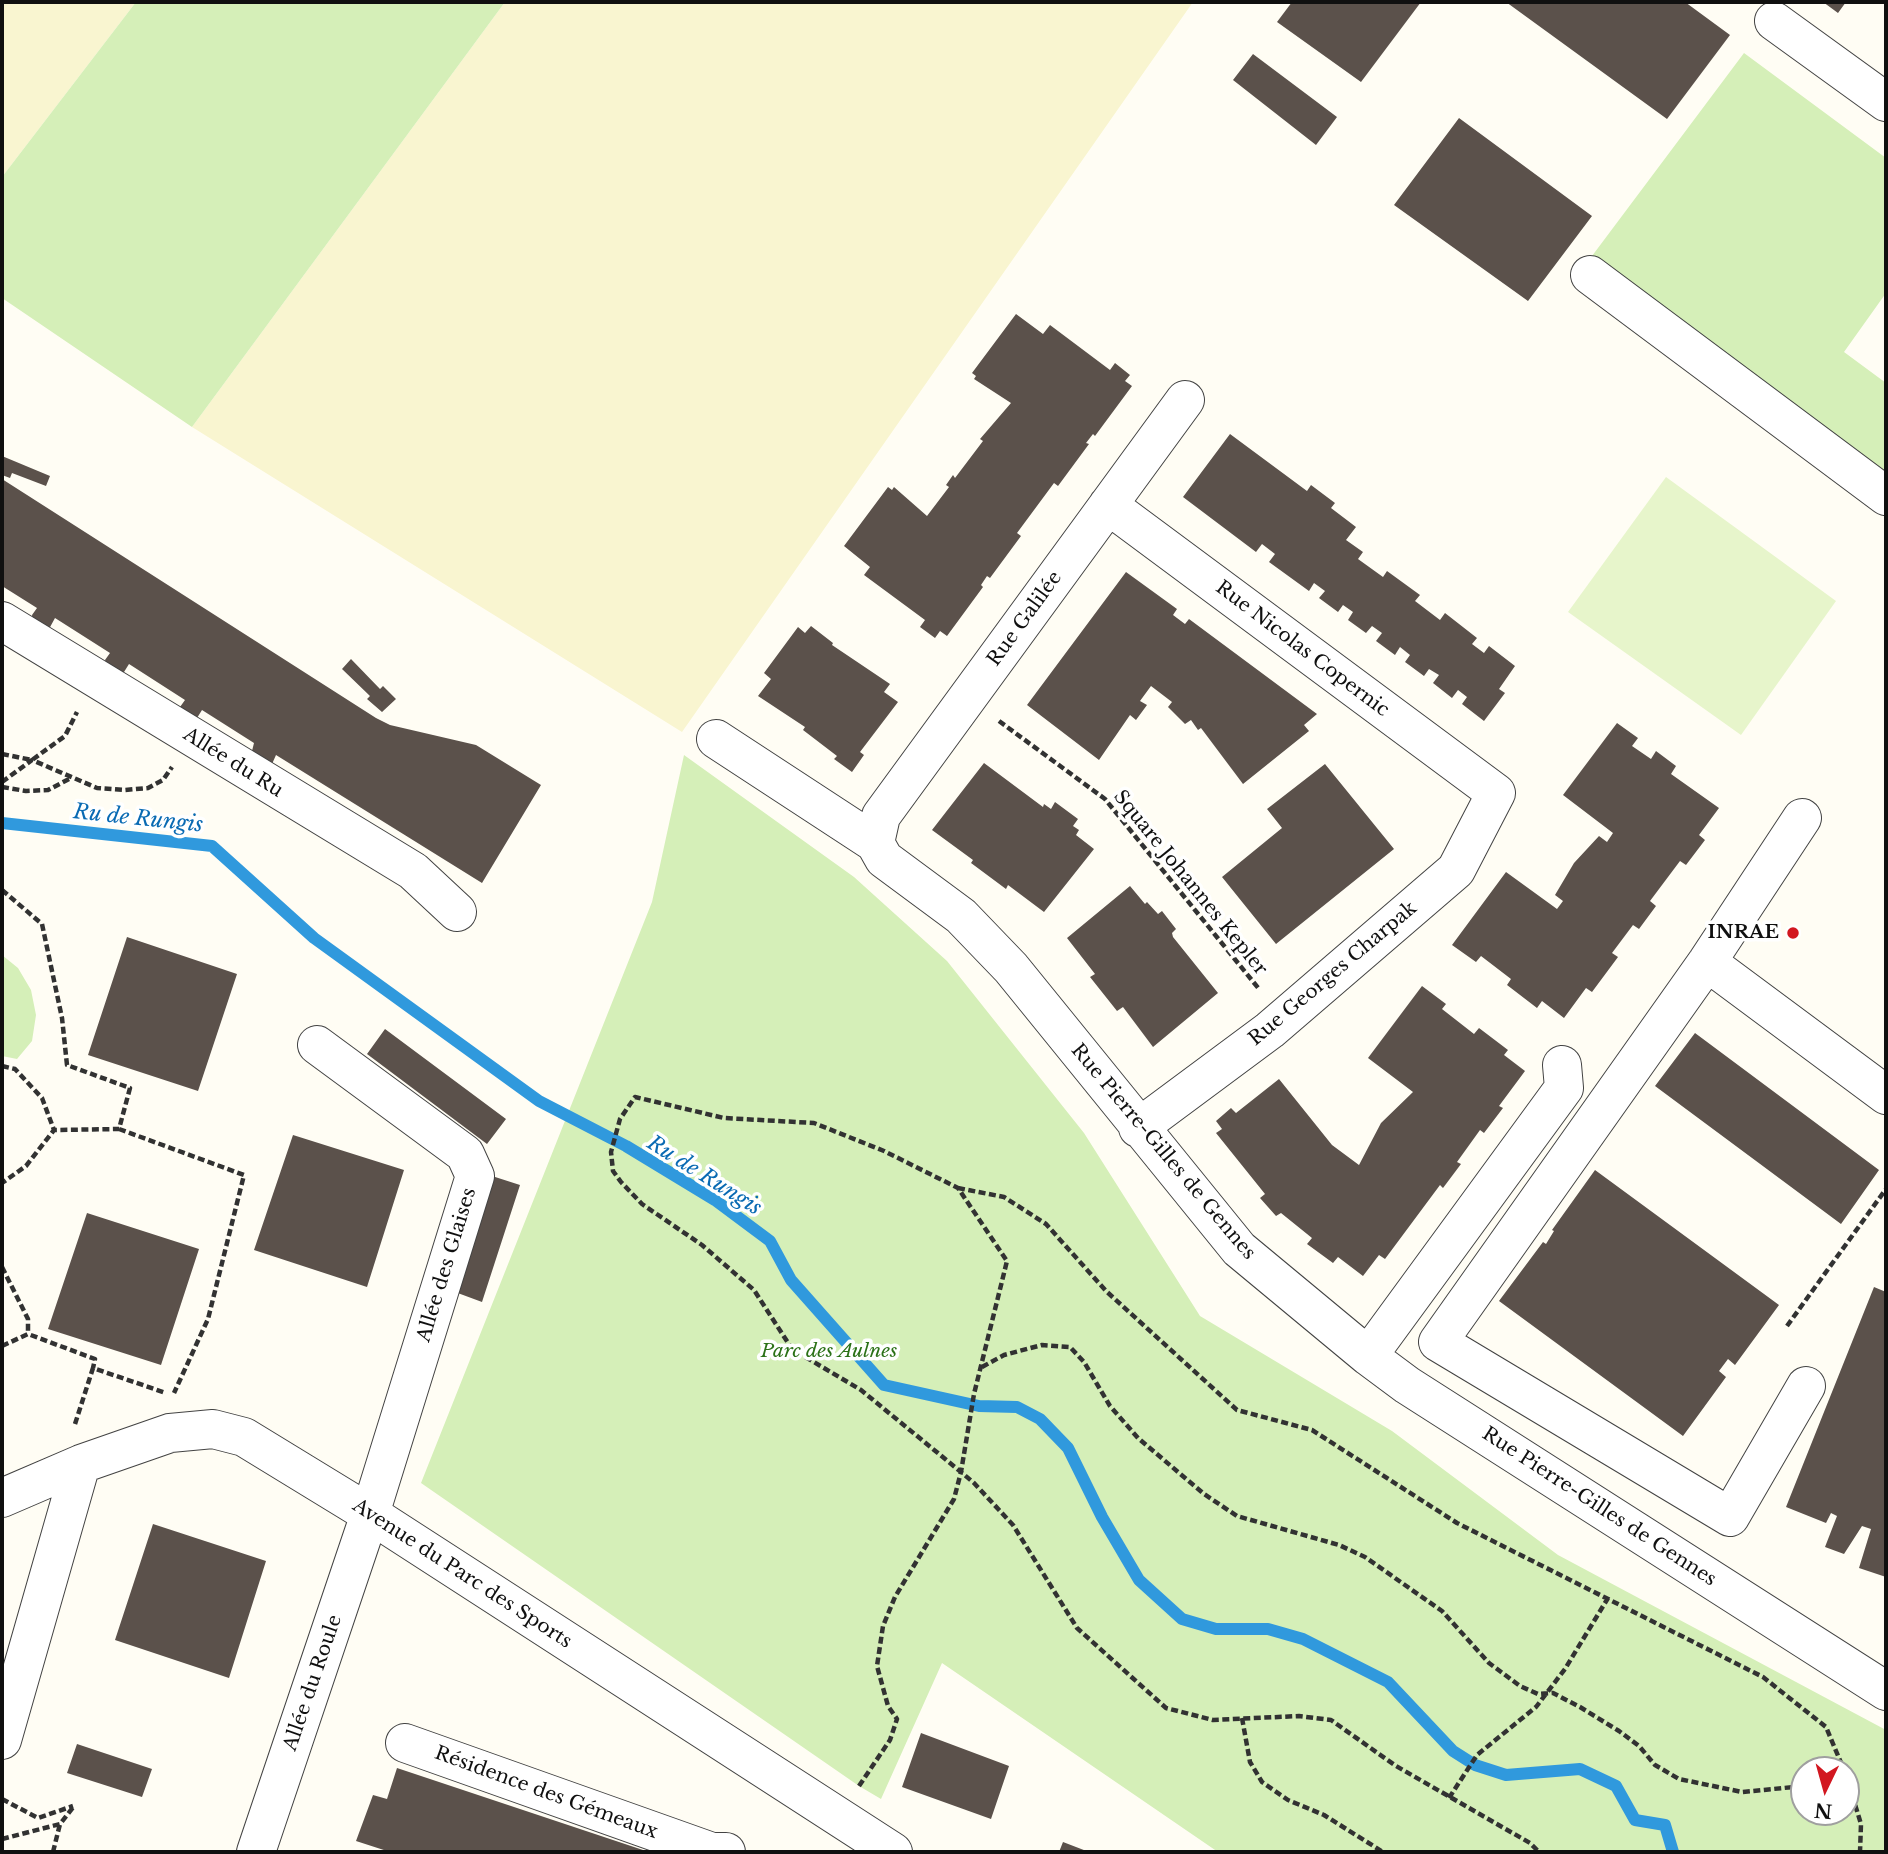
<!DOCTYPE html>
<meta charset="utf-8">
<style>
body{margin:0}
#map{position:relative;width:1888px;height:1854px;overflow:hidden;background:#fffdf4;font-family:"Libre Baskerville",serif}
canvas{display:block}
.frame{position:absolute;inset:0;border:4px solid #101010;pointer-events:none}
.north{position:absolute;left:1790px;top:1756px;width:70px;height:70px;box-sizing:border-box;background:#fff;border:2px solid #9f9f9f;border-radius:50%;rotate:185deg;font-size:19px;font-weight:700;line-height:28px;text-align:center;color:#101010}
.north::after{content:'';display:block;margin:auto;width:24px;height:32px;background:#d21720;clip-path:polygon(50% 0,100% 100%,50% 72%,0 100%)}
</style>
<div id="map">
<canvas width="1888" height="1854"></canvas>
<div class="frame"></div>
<div class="north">N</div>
</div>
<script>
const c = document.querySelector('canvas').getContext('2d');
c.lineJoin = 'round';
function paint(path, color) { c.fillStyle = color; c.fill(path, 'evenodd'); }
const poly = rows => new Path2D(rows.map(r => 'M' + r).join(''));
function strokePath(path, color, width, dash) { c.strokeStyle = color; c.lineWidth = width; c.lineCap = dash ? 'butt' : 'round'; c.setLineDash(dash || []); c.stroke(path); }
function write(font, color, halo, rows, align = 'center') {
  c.font = font + ' "Libre Baskerville",serif'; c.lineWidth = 7; c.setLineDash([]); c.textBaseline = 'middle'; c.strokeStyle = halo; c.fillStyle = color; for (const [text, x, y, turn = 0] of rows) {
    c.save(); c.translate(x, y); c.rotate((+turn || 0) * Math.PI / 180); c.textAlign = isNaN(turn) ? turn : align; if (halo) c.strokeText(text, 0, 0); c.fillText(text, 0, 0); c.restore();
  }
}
const farmland = poly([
 [2,2,136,2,2,177],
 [505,2,1193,2,682,732,192,427]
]);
const green = poly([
 [136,2,505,2,192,427,2,298,2,177],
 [1744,53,1886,158,1886,293,1844,352,1886,383,1886,480,1589,260],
 [684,755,854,877,947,961,1084,1133,1200,1316,1392,1431,1558,1555,1886,1730,1886,1852,1218,1852,942,1663,881,1799,859,1786,421,1483,652,902],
 [1804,1770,1846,1770,1846,1812,1804,1812],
 [2,955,18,968,31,990,36,1015,32,1041,17,1059,2,1056]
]);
const pitch = poly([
 [1666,477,1836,601,1741,735,1568,612]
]);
const stream = poly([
 [2,823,212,846,314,938,539,1101,626,1146,715,1200,770,1241,791,1280,884,1385,979,1406,1017,1407,1040,1419,1068,1448,1102,1517,1139,1580,1182,1619,1216,1629,1268,1629,1303,1639,1388,1682,1453,1751,1475,1765,1506,1775,1580,1769,1616,1786,1635,1820,1665,1825,1673,1852]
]);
const building = poly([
 [1292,2,1421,2,1361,82,1277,22],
 [1506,2,1685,2,1730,35,1667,119],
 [1823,2,1846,2,1838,13],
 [1253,54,1337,117,1316,145,1233,80],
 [1459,118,1592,216,1528,301,1394,205],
 [1016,314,1043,334,1050,325,1110,370,1115,363,1130,375,1125,381,1132,386,1095,436,1093,434,1086,443,1089,444,1058,486,1054,483,1017,533,1021,536,990,578,987,576,981,585,983,587,947,636,940,631,935,638,920,627,925,620,864,575,870,567,844,546,888,487,892,490,894,487,927,516,949,487,946,485,953,475,955,478,983,441,980,439,1011,403,974,379,976,376,972,373],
 [1230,434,1307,491,1311,485,1335,503,1331,508,1356,527,1346,540,1363,552,1358,559,1383,577,1387,571,1420,595,1415,601,1440,620,1445,613,1477,638,1472,644,1484,653,1489,646,1515,666,1499,689,1505,693,1484,721,1462,704,1467,697,1458,690,1452,698,1433,683,1439,675,1429,669,1424,676,1405,662,1410,655,1400,647,1395,655,1376,641,1382,633,1372,626,1366,633,1348,620,1353,612,1343,605,1338,612,1319,598,1325,591,1314,583,1309,591,1269,562,1275,554,1262,544,1256,552,1183,497],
 [2,456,50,476,46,486,12,473,10,478,2,475],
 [2,479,376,718,390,725,476,745,541,785,482,883,276,755,272,764,252,751,254,743,202,710,197,718,180,707,185,700,129,664,124,672,115,674,108,670,105,660,110,653,55,618,49,629,33,622,32,615,37,608,2,586],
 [1126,572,1177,609,1173,615,1185,624,1189,619,1317,714,1304,725,1309,731,1243,784,1201,728,1198,730,1191,720,1185,724,1168,707,1172,702,1151,686,1140,701,1147,705,1136,720,1130,715,1099,760,1027,705],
 [811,626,833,643,832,645,890,684,884,692,898,702,860,752,864,755,852,772,834,759,837,756,803,730,805,727,758,696,771,679,764,673,798,627,805,633],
 [351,659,380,689,383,686,396,699,382,712,367,699,370,696,342,669],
 [1617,723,1638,738,1632,746,1651,759,1656,751,1676,766,1671,774,1719,808,1699,835,1705,840,1686,865,1680,861,1650,901,1656,906,1639,929,1633,925,1612,953,1618,957,1592,992,1586,988,1564,1018,1542,1001,1537,1008,1507,985,1511,979,1481,956,1476,962,1452,945,1506,872,1557,909,1563,901,1555,895,1574,863,1599,836,1607,842,1613,833,1563,795],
 [984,763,1043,807,1044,804,1051,809,1055,802,1078,819,1073,826,1079,830,1076,835,1094,849,1044,912,1008,885,1006,889,971,863,973,860,932,830],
 [1325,764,1394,849,1276,944,1222,877,1282,828,1267,809],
 [1130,886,1145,904,1147,902,1158,914,1162,911,1176,929,1172,933,1173,937,1218,993,1153,1047,1123,1007,1117,1011,1090,977,1095,974,1067,938],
 [127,937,237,974,198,1091,88,1055],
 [1422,986,1446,1004,1442,1009,1474,1034,1479,1028,1508,1050,1504,1055,1525,1071,1499,1106,1503,1108,1484,1133,1480,1130,1457,1162,1461,1164,1443,1188,1440,1185,1385,1259,1379,1255,1363,1276,1338,1257,1333,1263,1307,1244,1312,1238,1281,1213,1276,1216,1260,1198,1265,1194,1216,1133,1222,1129,1216,1121,1231,1108,1236,1113,1279,1079,1332,1145,1359,1165,1381,1123,1413,1092,1368,1058],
 [385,1029,506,1119,487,1144,367,1054],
 [1695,1033,1879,1170,1841,1224,1655,1086],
 [293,1135,404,1170,367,1287,254,1250],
 [1595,1170,1779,1305,1735,1365,1728,1359,1719,1371,1726,1377,1683,1436,1499,1301,1543,1242,1546,1244,1554,1231,1552,1230],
 [492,1176,520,1185,482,1302,455,1292],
 [87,1213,199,1249,161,1365,48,1329],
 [1874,1287,1886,1292,1886,1577,1859,1568,1871,1529,1862,1526,1844,1554,1825,1547,1837,1516,1831,1513,1826,1523,1786,1507],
 [153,1524,266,1561,229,1678,115,1640],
 [921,1733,1009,1766,991,1819,902,1787],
 [77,1744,152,1769,142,1797,67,1773],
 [397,1768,649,1852,390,1852,356,1841,373,1795,387,1799],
 [1063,1842,1089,1852,1059,1852]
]);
const path = poly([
 [999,721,1105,799,1259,989],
 [2,754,32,760,65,736,77,712],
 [2,782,32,760,97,788,125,790,148,788,163,780,172,767],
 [2,787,26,791,48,790,71,778],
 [2,890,42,924,62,1018,67,1065,130,1088,119,1129,54,1130],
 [2,1066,15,1069,42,1098,54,1130,26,1166,2,1183],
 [119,1129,244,1175,208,1319,174,1393],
 [958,1188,1004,1197,1046,1224,1106,1291,1237,1410,1312,1430,1457,1523,1763,1677,1826,1727,1844,1770],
 [2,1267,28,1319,28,1334],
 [1787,1326,1886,1189],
 [2,1346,28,1334,95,1359,93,1368],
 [982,1367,1004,1355,1042,1345,1070,1347,1084,1362,1110,1406,1138,1438,1204,1494,1237,1516,1339,1545,1365,1557,1442,1611,1489,1663,1520,1686,1538,1694,1553,1693,1580,1707,1619,1731,1639,1746,1655,1765,1679,1779,1742,1792,1804,1786],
 [75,1424,93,1368,166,1393],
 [1242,1718,1250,1762,1262,1782,1288,1800,1324,1815,1383,1852],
 [1846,1775,1861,1824,1860,1852],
 [859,1786,890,1740,897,1719,888,1706,877,1666,883,1626,895,1597,954,1499,961,1472,974,1394,1007,1261,958,1188,884,1151,814,1123,724,1118,635,1097,620,1119,611,1152,613,1171,621,1182,642,1204,702,1245,754,1290,792,1349,861,1390,961,1472,974,1483,1013,1525,1077,1628,1166,1708,1213,1720,1299,1716,1331,1720,1396,1766,1530,1843,1539,1852],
 [1449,1798,1477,1755,1536,1707,1565,1669,1608,1598],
 [2,1799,38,1818,73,1806],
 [2,1839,60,1824,74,1806],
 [53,1852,60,1824]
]);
const minor = poly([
 [1774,21,1886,102],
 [1590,275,1886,496],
 [1108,505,1496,793,1456,870,1270,1030,1138,1128],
 [2,621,413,871,457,912],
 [716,739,875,843,884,859,961,916,1011,968,1239,1249,1368,1356,1407,1385,1886,1691],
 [1802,818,1707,962,1438,1342,1730,1517,1806,1386],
 [875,843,881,816,1185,400],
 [1707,962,1886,1095],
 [1368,1356,1564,1088,1562,1065],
 [2,1498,81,1464,170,1433,213,1429,244,1437,370,1514,893,1852],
 [2,1740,81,1464],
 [405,1743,712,1852,726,1852],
 [256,1852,370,1514,475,1176,465,1154,317,1045]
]);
const markers = [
 [1793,933,7,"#d21720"]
];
const streetNames = [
 ["Rue Galilée",1025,619,-54],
 ["Rue Nicolas Copernic",1302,649,37],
 ["Allée du Ru",233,763,32],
 ["Square Johannes Kepler",1190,883,51],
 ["Rue Georges Charpak",1333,974,-40],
 ["Rue Pierre-Gilles de Gennes",1163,1152,50],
 ["Allée des Glaises",447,1265,-73],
 ["Rue Pierre-Gilles de Gennes",1599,1507,33],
 ["Avenue du Parc des Sports",462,1574,33],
 ["Allée du Roule",313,1683,-71],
 ["Résidence des Gémeaux",546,1793,20]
];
const poiNames = [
 ["INRAE",1779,933]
];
const parkNames = [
 ["Parc des Aulnes",829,1352]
];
const waterNames = [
 ["Ru de Rungis",138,819,6],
 ["Ru de Rungis",704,1176,32]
];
paint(farmland, '#f9f5d0');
paint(green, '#d5efb8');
paint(pitch, '#e7f5cb');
strokePath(stream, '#3099dd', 12);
paint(building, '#5b514b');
strokePath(minor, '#434343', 40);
strokePath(path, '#323232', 4.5, [7, 3.5]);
strokePath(minor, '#fff', 38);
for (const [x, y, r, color] of markers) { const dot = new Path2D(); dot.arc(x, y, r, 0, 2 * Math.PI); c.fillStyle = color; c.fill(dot); strokePath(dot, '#fff', 2.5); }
write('19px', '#101010', '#fff', streetNames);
write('bold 19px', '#101010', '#fff', poiNames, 'right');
write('italic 19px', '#2b7117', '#fff', parkNames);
write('italic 21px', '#096ab3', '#fff', waterNames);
</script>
